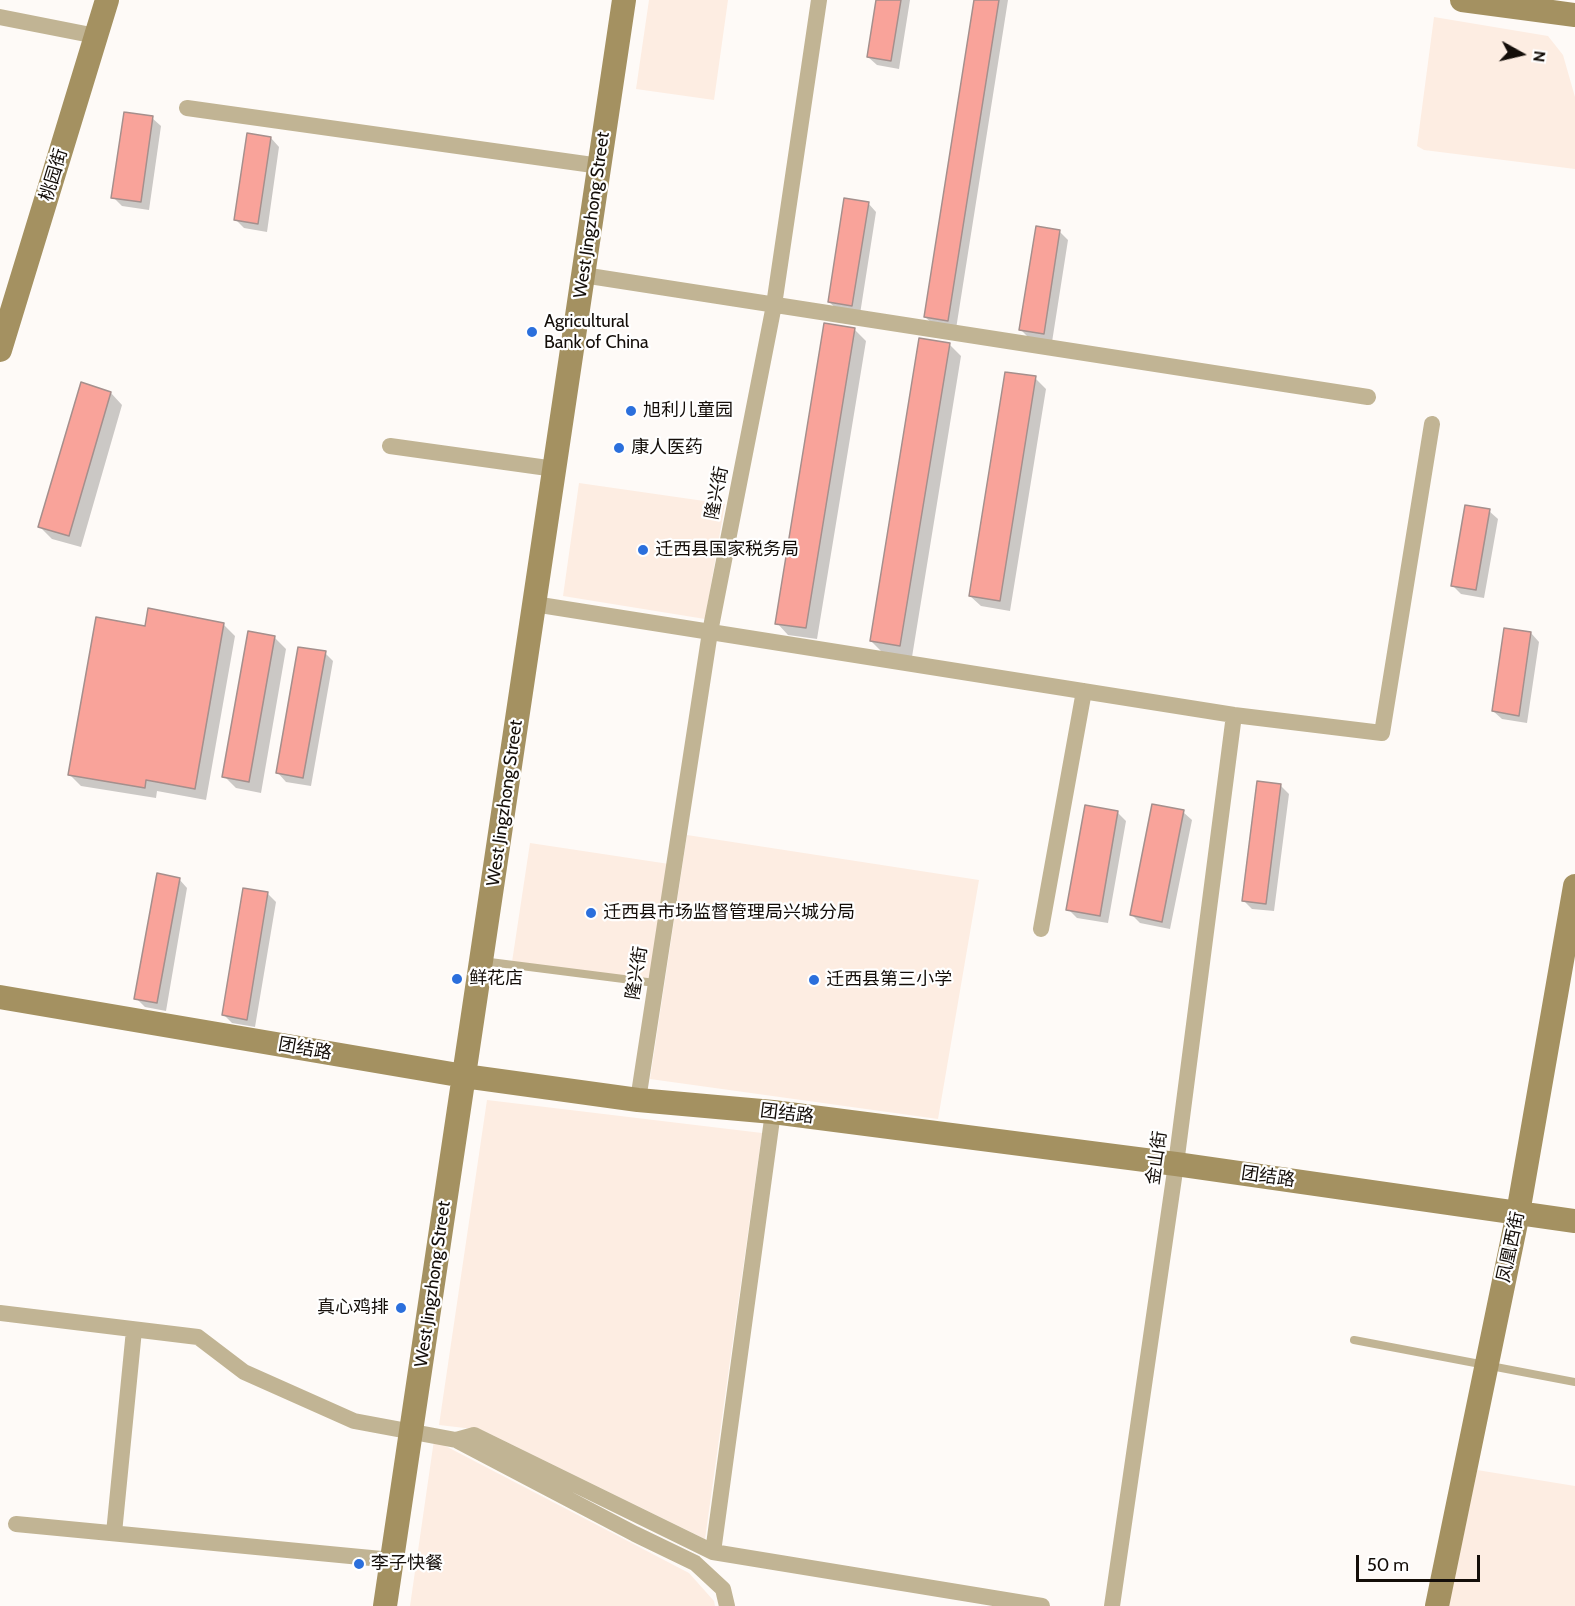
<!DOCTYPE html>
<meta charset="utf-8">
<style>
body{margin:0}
#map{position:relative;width:1575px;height:1606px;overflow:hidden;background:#fefaf7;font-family:Cabin,sans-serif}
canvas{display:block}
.north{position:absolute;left:1491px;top:24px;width:60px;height:60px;-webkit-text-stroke:4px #fff;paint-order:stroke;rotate:98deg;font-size:16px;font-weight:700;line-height:24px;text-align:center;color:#140e09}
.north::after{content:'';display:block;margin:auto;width:21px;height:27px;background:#140e09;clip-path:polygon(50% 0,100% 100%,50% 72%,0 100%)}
.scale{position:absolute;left:1356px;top:1555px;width:124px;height:27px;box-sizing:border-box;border:3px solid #140e09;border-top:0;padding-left:8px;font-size:18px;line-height:21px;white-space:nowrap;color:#140e09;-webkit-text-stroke:4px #fff;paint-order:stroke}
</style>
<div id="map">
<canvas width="1575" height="1606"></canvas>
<div class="north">N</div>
<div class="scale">50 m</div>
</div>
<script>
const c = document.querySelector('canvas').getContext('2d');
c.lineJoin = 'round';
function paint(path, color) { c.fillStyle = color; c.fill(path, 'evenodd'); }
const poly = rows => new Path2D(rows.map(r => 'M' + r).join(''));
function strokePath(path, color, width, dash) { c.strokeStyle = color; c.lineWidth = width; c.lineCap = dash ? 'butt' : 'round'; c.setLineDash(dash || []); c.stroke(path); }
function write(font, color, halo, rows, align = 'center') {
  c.font = font + ' Cabin,"Noto Sans SC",sans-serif'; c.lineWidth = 4.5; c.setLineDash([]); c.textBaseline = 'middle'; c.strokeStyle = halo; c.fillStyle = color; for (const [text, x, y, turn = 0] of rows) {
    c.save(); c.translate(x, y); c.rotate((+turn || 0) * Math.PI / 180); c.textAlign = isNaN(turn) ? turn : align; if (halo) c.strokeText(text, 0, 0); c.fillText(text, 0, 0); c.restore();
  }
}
const built = poly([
 [649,0,728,0,714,100,636,89],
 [1434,17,1548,36,1563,55,1575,97,1575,169,1424,150,1417,146],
 [579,483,725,504,705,619,563,596],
 [687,835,979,880,938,1119,650,1079],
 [530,843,669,864,652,980,512,962],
 [487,1100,762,1133,705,1539,482,1430,439,1425],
 [434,1440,689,1573,714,1601,715,1606,410,1606],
 [1477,1470,1575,1486,1575,1606,1449,1606]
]);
const shadow = poly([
 [877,0,910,0,899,69,877,65,868,57],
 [975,0,1008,0,956,329,934,325,925,317],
 [152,118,161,126,149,210,122,206,113,197],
 [271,138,279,147,267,232,244,228,236,220],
 [868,203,876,212,860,314,838,310,829,302],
 [1059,231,1068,240,1052,342,1029,338,1021,330],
 [854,329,866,341,817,639,788,635,777,623],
 [949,344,961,356,912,657,883,653,871,641],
 [1035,378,1046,389,1010,611,981,606,970,596],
 [111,393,122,405,81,547,52,539,40,527],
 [1489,511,1498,519,1484,598,1461,594,1453,586],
 [223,624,235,636,206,800,157,791,156,798,81,786,70,775],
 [1531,633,1539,642,1527,723,1502,719,1493,711],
 [274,637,286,649,261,793,236,788,224,776],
 [325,653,333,661,311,786,286,782,278,773],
 [1280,785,1289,794,1274,911,1252,909,1243,900],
 [1117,812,1126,821,1108,923,1077,918,1068,909],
 [1183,812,1192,820,1170,929,1140,923,1132,915],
 [179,879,187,888,166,1011,145,1007,136,998],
 [268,894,276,902,255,1027,232,1023,224,1015]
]);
const building = poly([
 [876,0,901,0,891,61,867,57,876,0],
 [974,0,999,0,948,321,924,317,974,0],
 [124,112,153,116,141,202,111,198,124,112],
 [247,133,271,137,258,224,234,220,247,133],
 [844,198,869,202,852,306,828,302,844,198],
 [1036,226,1060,230,1044,334,1019,330,1036,226],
 [824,323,855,328,806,628,775,624,824,323],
 [919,338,950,343,900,646,870,641,919,338],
 [1005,372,1036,376,1000,601,969,596,1005,372],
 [81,382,111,392,69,536,38,527,81,382],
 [1465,505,1490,509,1476,590,1451,586,1465,505],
 [148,608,224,623,195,789,146,780,145,788,68,775,96,617,145,626,148,608],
 [1504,628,1531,632,1519,716,1492,711,1504,628],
 [248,631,275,636,249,782,222,777,248,631],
 [298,647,326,651,303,778,276,773,298,647],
 [1257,781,1281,784,1266,904,1242,901,1257,781],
 [1152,804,1184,810,1162,922,1130,915,1152,804],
 [1085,805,1118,811,1100,916,1066,910,1085,805],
 [157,873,180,878,157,1003,134,999,157,873],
 [243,888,268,892,247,1020,222,1015,243,888]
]);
const lane = poly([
 [482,961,655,983],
 [1354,1340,1575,1382]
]);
const street = poly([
 [0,17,96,36],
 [187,108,600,166],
 [583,275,1368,397],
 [390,446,555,469],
 [534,604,1234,715,1382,733,1432,424],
 [1041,929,1084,691],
 [638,1100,710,632,774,305,819,0],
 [0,1313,198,1337,244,1372,354,1421,456,1440,635,1534,695,1563,723,1589,727,1606],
 [456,1440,474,1435,713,1552,1042,1606],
 [16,1524,392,1560],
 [114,1533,134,1330],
 [713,1552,773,1112],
 [1112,1606,1176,1164,1234,715]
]);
const secondary = poly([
 [1462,0,1575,15],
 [0,350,107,0],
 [0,997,464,1076,638,1100,773,1112,1176,1164,1575,1221],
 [385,1606,624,0],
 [1437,1606,1518,1213,1575,886]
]);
const markers = [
 [532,332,6,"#2b6fdc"],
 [631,411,6,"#2b6fdc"],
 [619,448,6,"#2b6fdc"],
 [643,550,6,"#2b6fdc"],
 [591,913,6,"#2b6fdc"],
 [457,979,6,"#2b6fdc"],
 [814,980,6,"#2b6fdc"],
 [401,1308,6,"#2b6fdc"],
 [359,1564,6,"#2b6fdc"]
];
const streetNames = [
 ["桃园街",54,175,-73],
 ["West Jingzhong Street",592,215,-82],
 ["隆兴街",717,493,-79],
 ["West Jingzhong Street",505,803,-82],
 ["隆兴街",637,973,-81],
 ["团结路",305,1049,10],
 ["团结路",787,1114,7],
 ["金山街",1157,1158,-82],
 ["团结路",1268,1177,8],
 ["凤凰西街",1511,1247,-78],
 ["West Jingzhong Street",433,1284,-82]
];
const poiNames = [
 ["Agricultural",544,322],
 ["Bank of China",544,343],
 ["旭利儿童园",643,411],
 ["康人医药",631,448],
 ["迁西县国家税务局",655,550],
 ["迁西县市场监督管理局兴城分局",603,913],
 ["鲜花店",469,979],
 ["迁西县第三小学",826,980],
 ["真心鸡排",389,1308,"right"],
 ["李子快餐",371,1564]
];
paint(built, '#fdede2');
paint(shadow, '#0003');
paint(building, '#f9a39a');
strokePath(building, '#a58f8c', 1.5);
strokePath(lane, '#c1b494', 8);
strokePath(street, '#c1b494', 16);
strokePath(secondary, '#a49161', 24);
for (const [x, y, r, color] of markers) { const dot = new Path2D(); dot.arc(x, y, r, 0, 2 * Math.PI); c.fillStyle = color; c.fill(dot); strokePath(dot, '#fff', 2); }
write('18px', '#140e09', '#fff', streetNames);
write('18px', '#140e09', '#fff', poiNames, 'left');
</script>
